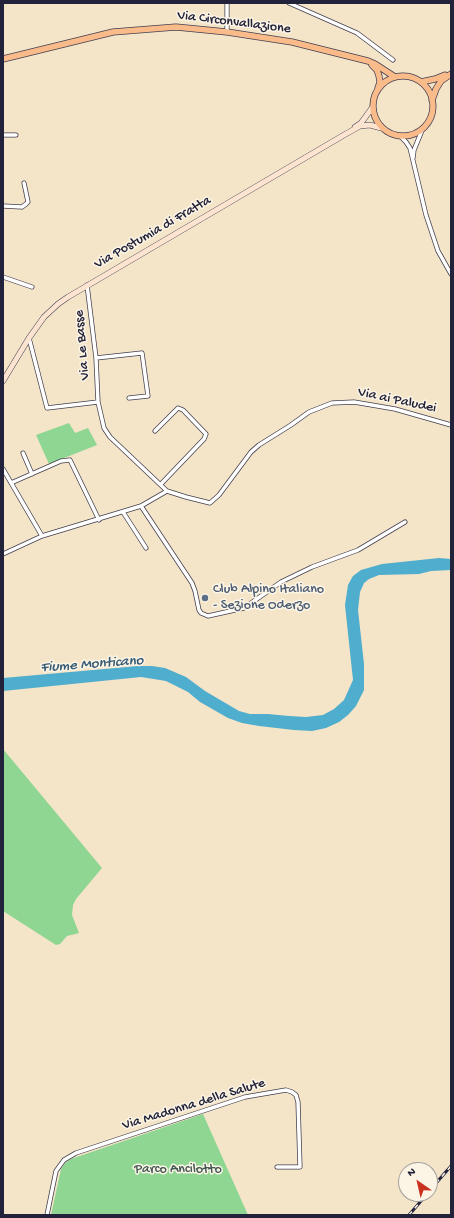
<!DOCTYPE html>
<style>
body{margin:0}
#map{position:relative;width:454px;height:1218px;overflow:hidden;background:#f4e4c8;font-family:"Gochi Hand",sans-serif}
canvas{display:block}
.frame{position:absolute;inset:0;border:4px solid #22223b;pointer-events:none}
.north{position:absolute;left:398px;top:1162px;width:40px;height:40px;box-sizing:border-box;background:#fcf5e5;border:1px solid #a5a1a1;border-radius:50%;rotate:326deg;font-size:11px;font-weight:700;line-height:16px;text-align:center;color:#22223b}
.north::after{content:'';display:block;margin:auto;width:14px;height:18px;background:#c8321e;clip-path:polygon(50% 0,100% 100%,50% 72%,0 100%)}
</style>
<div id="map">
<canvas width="454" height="1218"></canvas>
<div class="frame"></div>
<div class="north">N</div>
</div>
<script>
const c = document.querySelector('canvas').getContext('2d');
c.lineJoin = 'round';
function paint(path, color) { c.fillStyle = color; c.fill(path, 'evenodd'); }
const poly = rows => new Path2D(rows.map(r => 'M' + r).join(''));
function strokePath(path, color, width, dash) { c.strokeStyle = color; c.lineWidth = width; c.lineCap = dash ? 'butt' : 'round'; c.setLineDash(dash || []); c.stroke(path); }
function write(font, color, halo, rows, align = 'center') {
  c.font = font + ' "Gochi Hand",sans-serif'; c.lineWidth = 3; c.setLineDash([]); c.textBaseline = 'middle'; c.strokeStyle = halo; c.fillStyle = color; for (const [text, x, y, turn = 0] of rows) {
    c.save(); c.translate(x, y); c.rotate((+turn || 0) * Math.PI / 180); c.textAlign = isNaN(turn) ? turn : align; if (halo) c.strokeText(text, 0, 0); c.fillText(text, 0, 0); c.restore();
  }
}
const green = poly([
 [69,423,75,433,88,428,97,445,49,464,36,435],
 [3,749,102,868,76,899,73,905,72,915,79,933,67,936,60,944,56,945,3,911],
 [203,1114,248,1215,51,1215,61,1169,65,1163,71,1159]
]);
const water = poly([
 [439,558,451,559,451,570,431,571,419,574,379,575,369,579,364,583,360,592,358,610,364,664,364,690,356,706,348,715,339,722,326,728,312,731,294,730,259,726,242,723,228,718,200,702,188,692,166,681,141,677,3,691,3,678,138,666,152,666,165,668,186,677,205,691,239,711,250,714,268,714,289,716,306,717,323,715,334,709,344,700,353,680,345,605,348,585,353,576,361,570,382,564]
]);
const street = poly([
 [289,3,357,33,393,60],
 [227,32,227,3],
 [3,135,16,135],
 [401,137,406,142,410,148,426,215,438,251,451,274],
 [413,158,414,150,423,128],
 [3,206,22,207,26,204,28,202,24,183],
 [3,277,32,287],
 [87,285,96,358,98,402,104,428,110,437,167,491,186,497,210,503,219,495,251,452,259,445,291,425,309,412,332,403,354,402,395,409,451,425],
 [29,338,47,408,98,402],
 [96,358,142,353,148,396,129,398],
 [155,431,178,408,183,410,206,434,204,439,161,484],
 [23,453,32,474],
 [3,469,42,536],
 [11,483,61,461,70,460,99,520],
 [141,506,192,583,195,591,199,610,201,613,208,616,244,608,281,582,312,567,358,550,405,522],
 [123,512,146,548],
 [3,554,42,536,141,506,167,491],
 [47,1215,56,1171,64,1160,76,1153,245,1097,286,1090,292,1092,296,1095,298,1102,300,1167,277,1167]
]);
const secondary = poly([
 [355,127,361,123,372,108],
 [3,381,29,338,44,317,58,304,68,297,344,135,360,126,370,125,381,128]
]);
const primary = poly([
 [3,59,113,32,176,27,227,32,292,42,368,61,375,64,395,77],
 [372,65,377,70,379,76,380,82,378,88],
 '373 106a30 30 0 1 1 60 0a30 30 0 1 1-60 0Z',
 [421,82,435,79,445,75],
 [432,100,436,89,441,81,451,74]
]);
const rail = poly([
 [430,1190,451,1166],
 [409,1215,427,1194]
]);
const markers = [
 [205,598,4,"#5c6f8a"]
];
const streetNames = [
 ["Via Circonvallazione",234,23,7],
 ["Via Postumia di Fratta",153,233,-30],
 ["Via Le Basse",83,345,-95],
 ["Via ai Paludei",397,401,12],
 ["Via Madonna della Salute",194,1105,-17]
];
const serviceNames = [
 ["Club Alpino Italiano",213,590],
 ["- Sezione Oderzo",213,606]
];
const parkNames = [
 ["Parco Ancilotto",178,1170]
];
const waterNames = [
 ["Fiume Monticano",92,665,-4]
];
paint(green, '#8ed692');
paint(water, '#4fadce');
strokePath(street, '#423f50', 5);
strokePath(secondary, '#423f50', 6);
strokePath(primary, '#423f50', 7);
strokePath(street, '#fff', 3.5);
strokePath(secondary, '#fde4d1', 5);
strokePath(primary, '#fabb8b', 5.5);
strokePath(rail, '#22223b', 3);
strokePath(rail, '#fcf5e5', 1.5, [4.5]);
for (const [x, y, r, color] of markers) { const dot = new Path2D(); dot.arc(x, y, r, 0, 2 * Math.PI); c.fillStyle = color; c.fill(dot); strokePath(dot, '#fcf5e5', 1.5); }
write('14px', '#22223b', '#fcf5e5', streetNames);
write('14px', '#4e5e75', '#fcf5e5', serviceNames, 'left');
write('14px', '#425855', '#fcf5e5', parkNames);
write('italic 15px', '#345a76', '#fcf5e5', waterNames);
</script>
